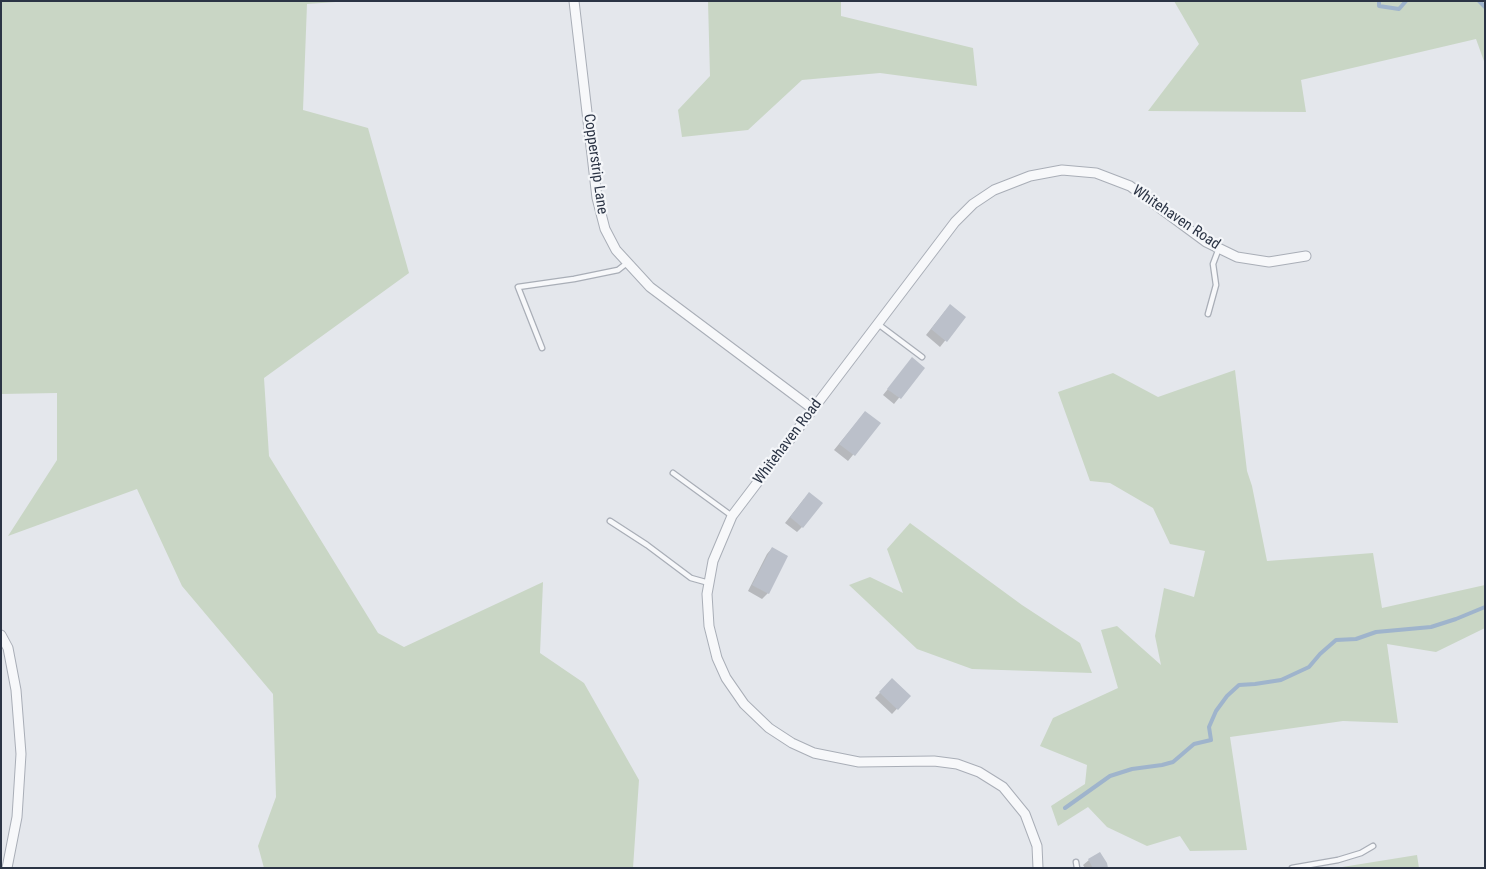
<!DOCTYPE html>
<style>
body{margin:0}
#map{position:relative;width:1486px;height:869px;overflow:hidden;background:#e4e7ec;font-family:"Roboto Condensed",sans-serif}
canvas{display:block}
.frame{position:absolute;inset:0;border:2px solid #2b3445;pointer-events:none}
</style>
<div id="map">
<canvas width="1486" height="869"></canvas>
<div class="frame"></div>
</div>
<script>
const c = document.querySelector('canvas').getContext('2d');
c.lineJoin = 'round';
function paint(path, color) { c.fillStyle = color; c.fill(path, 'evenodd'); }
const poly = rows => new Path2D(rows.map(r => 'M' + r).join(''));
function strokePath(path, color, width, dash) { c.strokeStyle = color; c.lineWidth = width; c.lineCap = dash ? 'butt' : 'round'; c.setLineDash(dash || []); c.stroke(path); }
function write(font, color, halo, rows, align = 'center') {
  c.font = font + ' "Roboto Condensed",sans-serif'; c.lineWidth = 4.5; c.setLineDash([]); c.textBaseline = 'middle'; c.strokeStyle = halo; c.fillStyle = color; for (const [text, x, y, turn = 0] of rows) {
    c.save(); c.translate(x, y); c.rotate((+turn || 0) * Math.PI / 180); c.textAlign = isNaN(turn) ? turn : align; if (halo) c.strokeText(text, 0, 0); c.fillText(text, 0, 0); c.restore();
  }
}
const green = poly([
 [1,1,350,1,307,4,303,110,368,128,409,273,264,378,269,456,378,633,404,647,543,582,540,653,584,683,639,780,633,868,264,868,258,846,276,797,273,694,182,586,137,489,8,536,57,460,57,393,1,394],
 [708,1,841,1,841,16,973,48,977,86,880,73,802,80,748,130,682,137,678,110,710,76],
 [1174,1,1485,1,1485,64,1476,39,1301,80,1306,112,1148,111,1199,44],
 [1235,370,1247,471,1252,486,1267,561,1373,553,1382,608,1485,585,1485,628,1436,652,1387,644,1398,723,1343,721,1230,737,1247,850,1190,851,1180,836,1147,846,1107,827,1088,807,1058,826,1051,806,1085,784,1087,765,1040,746,1053,718,1118,688,1101,630,1117,626,1161,665,1155,636,1164,588,1194,597,1205,551,1170,544,1153,508,1110,483,1090,481,1058,392,1113,373,1158,397],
 [910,523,1022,605,1080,643,1092,673,972,669,917,649,849,585,870,577,903,593,887,549],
 [1417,855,1419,868,1336,868]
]);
const shadow = poly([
 [945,311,964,317,940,347,926,335],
 [912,359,923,368,894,404,883,395],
 [865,412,879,423,848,461,834,450],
 [804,499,802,527,797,532,785,523],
 [772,548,768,593,762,599,748,591,767,554],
 [892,680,909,696,892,714,875,698],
 [1089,860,1107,868,1085,868,1083,865]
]);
const stream = poly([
 [1379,1,1379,6,1399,9,1406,1],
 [1479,1,1485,7],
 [1065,808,1110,776,1132,769,1162,765,1173,762,1194,744,1211,740,1209,727,1216,711,1227,696,1239,685,1255,684,1281,680,1309,667,1320,654,1336,640,1356,639,1376,632,1431,627,1456,619,1485,607]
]);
const building = poly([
 [950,304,966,317,947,342,931,329],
 [912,357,925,368,901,399,887,389],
 [865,411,881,423,855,456,839,444],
 [809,492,823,503,803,528,790,517],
 [772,547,788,556,769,594,752,585],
 [892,678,911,696,898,710,879,692],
 [1100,852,1107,863,1108,868,1093,868,1088,859]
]);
const lane = poly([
 [1208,314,1216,285,1213,264,1219,248],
 [878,324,922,357],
 [542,348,518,287,574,279,618,270,627,263],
 [673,473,732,516],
 [610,521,647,545,691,578,709,583],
 [1076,862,1077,868],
 [1292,868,1338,860,1361,853,1373,846]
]);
const street = poly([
 [574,1,597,198,605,229,616,250,650,287,813,409],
 [1,635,8,648,16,690,21,754,17,817,7,868],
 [1038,868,1037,846,1025,814,1003,787,979,772,957,764,934,761,859,762,814,753,792,743,769,728,744,704,726,678,717,658,709,626,707,594,713,561,732,516,955,222,973,204,994,190,1030,176,1062,170,1096,173,1130,186,1206,242,1237,257,1269,262,1306,256]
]);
const streetNames = [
 ["Copperstrip Lane",595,164,82],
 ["Whitehaven Road",1176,218,34],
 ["Whitehaven Road",788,442,-53]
];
paint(green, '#c9d6c5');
paint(shadow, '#0003');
strokePath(stream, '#9fb4cc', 4);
paint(building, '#bbc0ca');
strokePath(lane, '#a9aeb7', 7);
strokePath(street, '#a9aeb7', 11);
strokePath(lane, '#f7f8fa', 4.5);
strokePath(street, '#f7f8fa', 9);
write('15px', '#2b3445', '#f4f6f9', streetNames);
</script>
